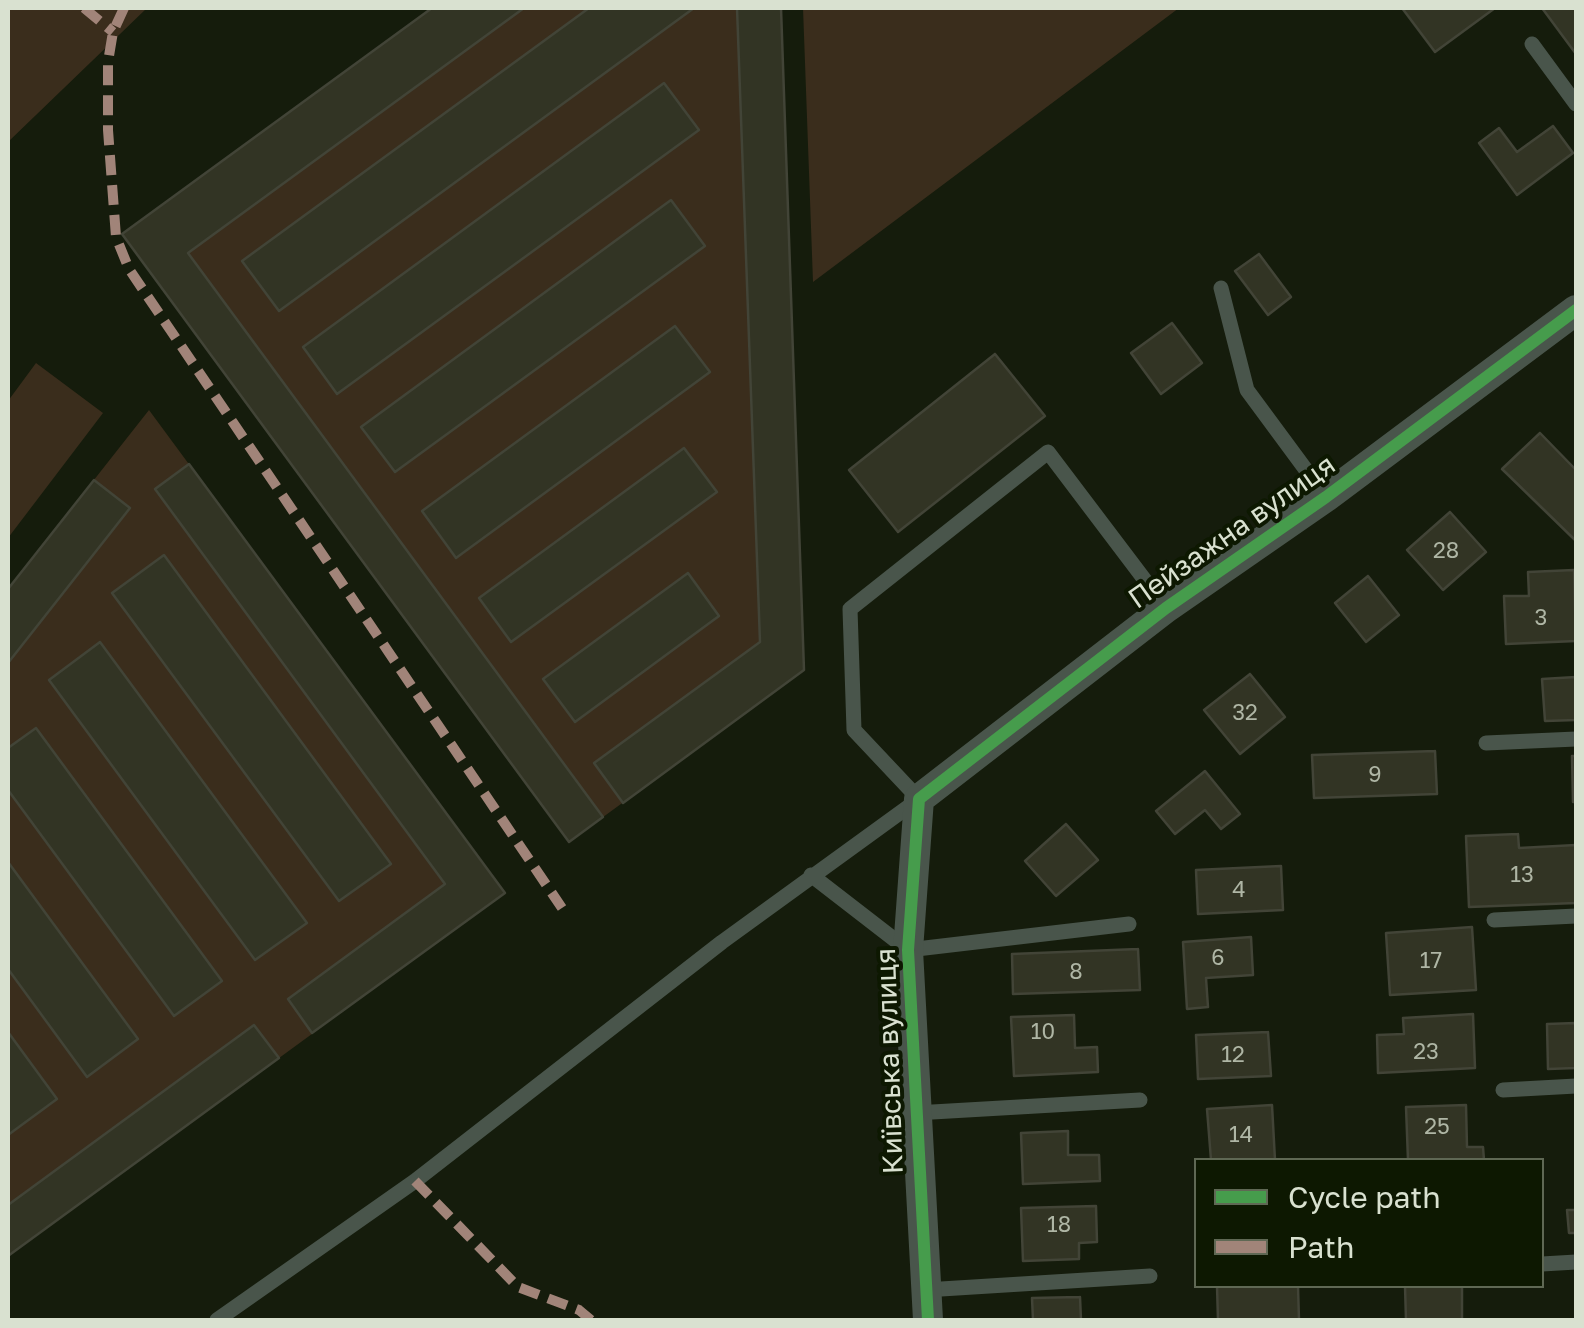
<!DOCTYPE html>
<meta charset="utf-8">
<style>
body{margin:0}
#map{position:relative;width:1584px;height:1328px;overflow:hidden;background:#151c0c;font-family:"Golos Text",sans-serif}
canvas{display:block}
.frame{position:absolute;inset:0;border:10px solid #d9e1d0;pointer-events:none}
.legend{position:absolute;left:1194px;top:1158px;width:350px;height:130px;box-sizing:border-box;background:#0d1801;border:2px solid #5f6854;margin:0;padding:12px 18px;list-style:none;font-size:30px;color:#d9e1d0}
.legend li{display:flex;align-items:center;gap:20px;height:50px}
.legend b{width:50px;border:2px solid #5f6854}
</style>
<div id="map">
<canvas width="1584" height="1328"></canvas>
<div class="frame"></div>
<ul class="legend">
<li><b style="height:12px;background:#469c4c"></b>Cycle path</li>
<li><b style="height:12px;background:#a18479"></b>Path</li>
</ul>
</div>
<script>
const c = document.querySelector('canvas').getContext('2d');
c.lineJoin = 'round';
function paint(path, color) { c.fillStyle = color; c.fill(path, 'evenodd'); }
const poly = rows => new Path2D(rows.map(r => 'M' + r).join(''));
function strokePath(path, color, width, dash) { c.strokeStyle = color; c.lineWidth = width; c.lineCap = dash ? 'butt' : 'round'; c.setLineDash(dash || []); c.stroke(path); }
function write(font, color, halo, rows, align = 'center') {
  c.font = font + ' "Golos Text",sans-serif'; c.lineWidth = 8; c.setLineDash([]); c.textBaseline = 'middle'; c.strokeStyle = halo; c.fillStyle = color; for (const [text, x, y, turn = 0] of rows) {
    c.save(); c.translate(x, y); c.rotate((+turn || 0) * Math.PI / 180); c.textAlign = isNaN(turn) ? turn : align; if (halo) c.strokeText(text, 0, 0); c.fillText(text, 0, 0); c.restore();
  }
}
const green = poly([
 [8,8,147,8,8,142],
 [432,8,781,8,804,670,569,842,122,234],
 [803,8,1179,8,813,282],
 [36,363,103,413,8,538,8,401],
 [149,410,505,893,8,1256,8,589]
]);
const building = poly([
 [432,8,524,8,188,253,603,817,569,842,122,234,432,8],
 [589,8,694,8,279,311,242,261,589,8],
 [737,8,781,8,804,670,623,803,594,763,760,642,737,8],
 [1402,8,1495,8,1435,52,1402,8],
 [1542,8,1576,8,1576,54,1542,8],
 [664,83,699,130,337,394,303,347,664,83],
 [1553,126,1573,153,1517,195,1479,143,1499,128,1517,152,1553,126],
 [671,200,705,246,395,472,361,427,671,200],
 [1259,254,1291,297,1268,315,1235,271,1259,254],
 [1172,323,1202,363,1161,394,1131,353,1172,323],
 [675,326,710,372,456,558,422,511,675,326],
 [995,354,1045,416,898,532,849,470,995,354],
 [1540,433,1576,470,1576,541,1502,469,1540,433],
 [684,448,717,492,511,642,479,598,684,448],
 [189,464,505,893,312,1033,288,999,445,884,155,489,189,464],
 [94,480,130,508,8,663,8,589,94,480],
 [1450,512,1486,552,1443,590,1407,550,1450,512],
 [164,555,391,864,339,901,112,593,164,555],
 [1574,570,1576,641,1506,644,1504,596,1529,596,1528,572,1574,570],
 [688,573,719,616,575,722,543,679,688,573],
 [1368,576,1399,615,1366,642,1335,603,1368,576],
 [100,642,307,923,255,960,49,680,100,642],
 [1250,674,1285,717,1240,754,1204,710,1250,674],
 [1576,677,1576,720,1545,721,1542,679,1576,677],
 [36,728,222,981,174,1016,8,790,8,748,36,728],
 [1435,751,1437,794,1314,798,1312,755,1435,751],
 [1572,756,1576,756,1576,802,1573,802,1572,756],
 [1205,771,1240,814,1221,829,1205,810,1175,834,1156,811,1205,771],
 [1066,824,1098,860,1056,896,1025,861,1066,824],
 [1518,834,1519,848,1576,845,1576,903,1469,907,1466,836,1518,834],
 [8,862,138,1039,87,1077,8,969,8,862],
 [1281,866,1283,910,1198,914,1196,870,1281,866],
 [1472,927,1476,990,1390,995,1386,933,1472,927],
 [1251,937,1253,975,1206,978,1208,1007,1187,1009,1183,942,1251,937],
 [1138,949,1140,990,1013,994,1012,954,1138,949],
 [1473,1014,1475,1068,1378,1073,1377,1035,1404,1034,1403,1018,1473,1014],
 [1074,1015,1075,1048,1097,1047,1098,1072,1014,1076,1011,1017,1074,1015],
 [1576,1023,1576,1068,1548,1069,1547,1024,1576,1023],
 [254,1025,279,1058,8,1256,8,1205,254,1025],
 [8,1032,57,1099,8,1135,8,1032],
 [1268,1032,1271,1076,1198,1079,1196,1035,1268,1032],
 [1272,1105,1275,1160,1211,1160,1207,1109,1272,1105],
 [1466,1105,1467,1147,1483,1147,1484,1160,1408,1160,1406,1107,1466,1105],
 [1068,1131,1068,1155,1099,1155,1100,1181,1023,1184,1021,1133,1068,1131],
 [1096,1206,1097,1242,1079,1243,1079,1259,1023,1261,1021,1208,1096,1206],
 [1567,1210,1576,1210,1576,1233,1569,1233,1567,1210],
 [1217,1286,1298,1286,1299,1320,1218,1320,1217,1286],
 [1405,1286,1462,1286,1462,1320,1406,1320,1405,1286],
 [1080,1297,1081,1320,1033,1320,1032,1298,1080,1297]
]);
const service = poly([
 [1532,44,1576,104],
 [1221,288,1247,390,1326,497],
 [1486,743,1576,739],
 [811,875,908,950,1129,924],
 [1494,920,1576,916],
 [1503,1090,1576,1086],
 [915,1113,1140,1100],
 [1542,1264,1576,1262],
 [925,1290,1150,1276],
 [217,1320,415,1181,722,942,919,799,854,730,850,609,1048,452,1166,608]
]);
const minor = poly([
 [928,1320,908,950,919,799,1166,608,1326,497,1576,310]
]);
const quiet = poly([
 [84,8,113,32],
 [124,8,113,32,108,62,108,130,116,237,129,269,562,908],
 [415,1181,518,1287,579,1310,591,1320]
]);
const cycleway = poly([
 [928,1320,908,950,919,799,1166,608,1326,497,1576,310]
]);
const numberNames = [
 ["28",1446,551],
 ["3",1541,618],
 ["32",1245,713],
 ["9",1375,775],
 ["13",1522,875],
 ["4",1239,890],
 ["6",1218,958],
 ["17",1431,961],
 ["8",1076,972],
 ["10",1043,1032],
 ["23",1426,1052],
 ["12",1233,1055],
 ["25",1437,1127],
 ["14",1241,1135],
 ["18",1059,1225]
];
const streetNames = [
 ["Пейзажна вулиця",1232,532,-35],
 ["Київська вулиця",890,1061,-92]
];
paint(green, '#3a2d1c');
paint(building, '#323424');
strokePath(building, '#424437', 2.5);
strokePath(service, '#49554b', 15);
strokePath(minor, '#49554b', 30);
strokePath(quiet, '#a18479', 10, [20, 10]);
strokePath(cycleway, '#469c4c', 12);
write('22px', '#afb6a5', null, numberNames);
write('28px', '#d9e1d0', '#0d1801', streetNames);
</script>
